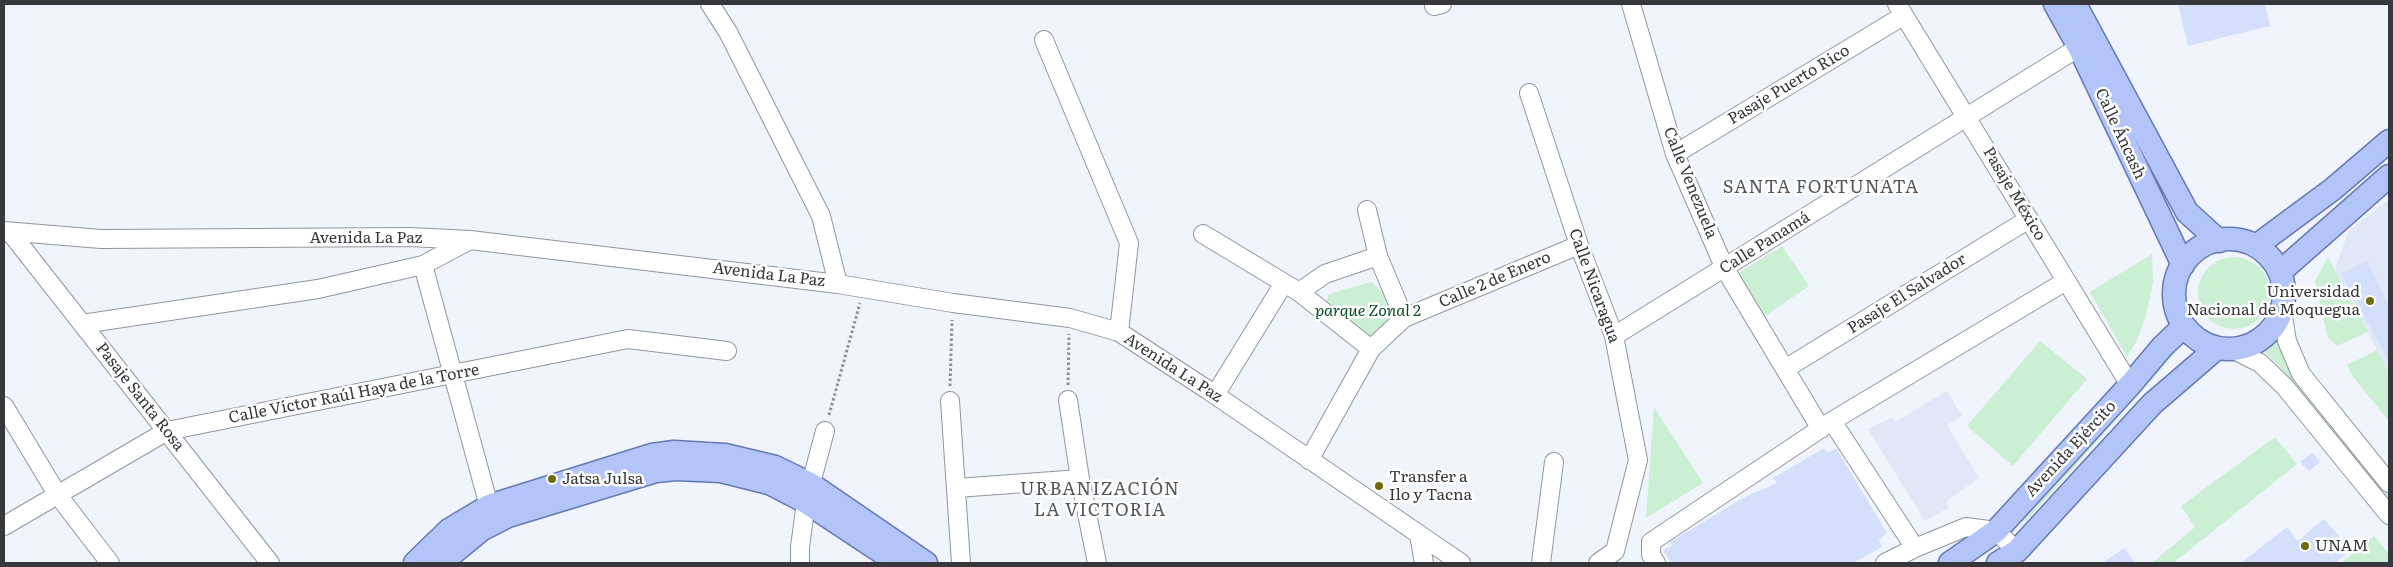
<!DOCTYPE html>
<meta charset="utf-8">
<style>
body{margin:0}
#map{position:relative;width:2393px;height:567px;overflow:hidden;background:#f0f4fd;font-family:Literata,serif}
canvas{display:block}
.frame{position:absolute;inset:0;border:5px solid #37383c;pointer-events:none}
</style>
<div id="map">
<canvas width="2393" height="567"></canvas>
<div class="frame"></div>
</div>
<script>
const c = document.querySelector('canvas').getContext('2d');
c.lineJoin = 'round';
function paint(path, color) { c.fillStyle = color; c.fill(path, 'evenodd'); }
const poly = rows => new Path2D(rows.map(r => 'M' + r).join(''));
function strokePath(path, color, width, dash) { c.strokeStyle = color; c.lineWidth = width; c.lineCap = dash ? 'butt' : 'round'; c.setLineDash(dash || []); c.stroke(path); }
function write(font, color, halo, rows, align = 'center') {
  c.font = font + ' Literata,serif'; c.lineWidth = 5; c.setLineDash([]); c.textBaseline = 'middle'; c.strokeStyle = halo; c.fillStyle = color; for (const [text, x, y, turn = 0] of rows) {
    c.save(); c.translate(x, y); c.rotate((+turn || 0) * Math.PI / 180); c.textAlign = isNaN(turn) ? turn : align; if (halo) c.strokeText(text, 0, 0); c.fillText(text, 0, 0); c.restore();
  }
}
const built = poly([
 [2389,199,2389,373,2335,270,2348,232],
 [1947,391,1962,416,1947,425,1979,478,1946,502,1949,507,1925,521,1868,429,1892,417,1895,422]
]);
const green = poly([
 [1782,246,1809,286,1762,318,1737,274],
 [2152,254,2153,282,2146,316,2136,342,2127,357,2090,292],
 [2328,257,2368,332,2337,346,2328,338,2315,281],
 '2198 293a36 36 0 1 1 72 0a36 36 0 1 1-72 0Z',
 [1371,282,1389,298,1398,321,1376,342,1323,311,1329,294],
 [2185,337,2186,341,2026,521,2019,523,2015,521],
 [2268,337,2274,337,2279,342,2389,492,2389,502,2283,370,2264,351,2261,345],
 [2040,341,2087,379,2013,466,1967,426],
 [2377,350,2389,373,2389,421,2353,377,2347,365],
 [1654,407,1703,483,1646,518],
 [2275,437,2297,464,2173,563,2152,563,2195,527,2181,506],
 [2374,536,2389,553,2389,563,2341,563]
]);
const building = poly([
 [2178,4,2265,4,2270,26,2188,46],
 [2367,261,2389,305,2389,362,2341,274],
 [1824,448,1828,453,1836,448,1887,533,1879,540,1882,547,1853,563,1671,563,1663,550,1672,546,1670,542,1745,497,1777,483,1773,478],
 [2313,452,2320,462,2309,471,2300,462],
 [2324,519,2351,550,2335,563,2241,563,2287,527,2298,541],
 [2124,548,2135,563,2102,563]
]);
const path = poly([
 [1068,385,1069,334],
 [950,386,952,320],
 [829,415,860,303]
]);
const minor = poly([
 [710,4,728,32,821,216,838,284],
 [1631,4,1675,154,1725,269,1821,429],
 [1897,4,2130,385],
 [1434,6,1442,4],
 [1044,40,1129,243,1119,332],
 [1529,93,1579,245,1614,336,1638,460,1615,551,1598,563],
 [1675,154,1903,16],
 [1367,210,1378,256,1404,318],
 [4,231,101,239,410,237,470,240,838,284,953,303,1070,318,1119,332,1208,390,1461,563],
 [10,232,270,563],
 [1203,234,1299,292,1371,349],
 [423,265,489,506],
 [1299,292,1325,274,1378,256],
 [2282,310,2287,341,2301,374,2389,483],
 [82,324,318,289,423,265,470,240],
 [1614,336,2089,41],
 [2232,349,2260,363,2285,387,2389,515],
 [1785,369,2029,219],
 [1215,395,1284,283],
 [1068,400,1080,479,1097,563],
 [950,401,961,563],
 [4,406,57,494,110,563],
 [1832,421,1915,548,1966,527,1996,531,2017,551],
 [1309,460,1371,349,1404,318,1579,245],
 [957,488,1080,479],
 [4,526,167,431,628,339,727,351],
 [1419,535,1424,563],
 [800,563,800,547,806,502,825,431],
 [1541,563,1554,462],
 [1656,563,1651,555,1651,542,1832,421,2066,281],
 [1885,563,1915,548]
]);
const major = poly([
 [2055,4,2080,49,2183,265],
 [2075,4,2187,212,2219,241],
 '2174 294a55 55 0 1 1 110 0a55 55 0 1 1-110 0Z',
 [2256,246,2333,189,2389,141],
 [2280,272,2389,176],
 [415,563,449,530,489,506,652,455,674,452,725,455,775,467,812,485,926,563],
 [441,563,481,530,508,516,656,471,676,469,721,471,769,483,806,502,898,563],
 [1950,563,1996,531,2130,385,2162,347,2184,326],
 [1998,563,2017,551,2152,404,2217,348]
]);
const markers = [
 [2370,301,5,"#6f6b08"],
 [552,479,5,"#6f6b08"],
 [1379,486,5,"#6f6b08"],
 [2305,546,5,"#6f6b08"]
];
const streetNames = [
 ["Pasaje Puerto Rico",1789,85,-31],
 ["Calle Áncash",2120,134,65],
 ["Calle Venezuela",1690,183,68],
 ["Pasaje México",2014,194,59],
 ["Avenida La Paz",366,238],
 ["Calle Panamá",1765,243,-32],
 ["Avenida La Paz",769,275,7],
 ["Calle 2 de Enero",1495,280,-23],
 ["Calle Nicaragua",1594,286,70],
 ["Pasaje El Salvador",1907,294,-32],
 ["Avenida La Paz",1173,368,33],
 ["Calle Víctor Raúl Haya de la Torre",354,394,-11],
 ["Pasaje Santa Rosa",140,397,52],
 ["Avenida Ejército",2071,449,-47]
];
const poiNames = [
 ["Universidad",2360,292,"right"],
 ["Nacional de Moquegua",2360,310,"right"],
 ["Transfer a",1389,477],
 ["Ilo y Tacna",1389,495],
 ["Jatsa Julsa",562,479],
 ["UNAM",2315,546]
];
const parkNames = [
 ["parque Zonal 2",1368,311]
];
const neighbourhoodNames = [
 ["SANTA FORTUNATA",1821,188],
 ["URBANIZACIÓN",1100,490],
 ["LA VICTORIA",1100,511]
];
paint(built, '#e0e8f7');
paint(green, '#cbefd3');
paint(building, '#d4e0fb');
strokePath(minor, '#92969e', 20);
strokePath(major, '#6679b3', 25);
strokePath(path, '#8d9096', 3, [2.5, 2.5]);
strokePath(minor, '#fff', 18);
strokePath(major, '#b2c4f8', 22);
for (const [x, y, r, color] of markers) { const dot = new Path2D(); dot.arc(x, y, r, 0, 2 * Math.PI); c.fillStyle = color; c.fill(dot); strokePath(dot, '#fff', 2); }
write('16px', '#37383c', '#fff', streetNames);
write('16px', '#37383c', '#fff', poiNames, 'left');
write('italic 16px', '#0b5128', '#fff', parkNames);
c.letterSpacing = '1px';
write('18px', '#54575f', '#fff', neighbourhoodNames);
c.letterSpacing = '0px';
</script>
